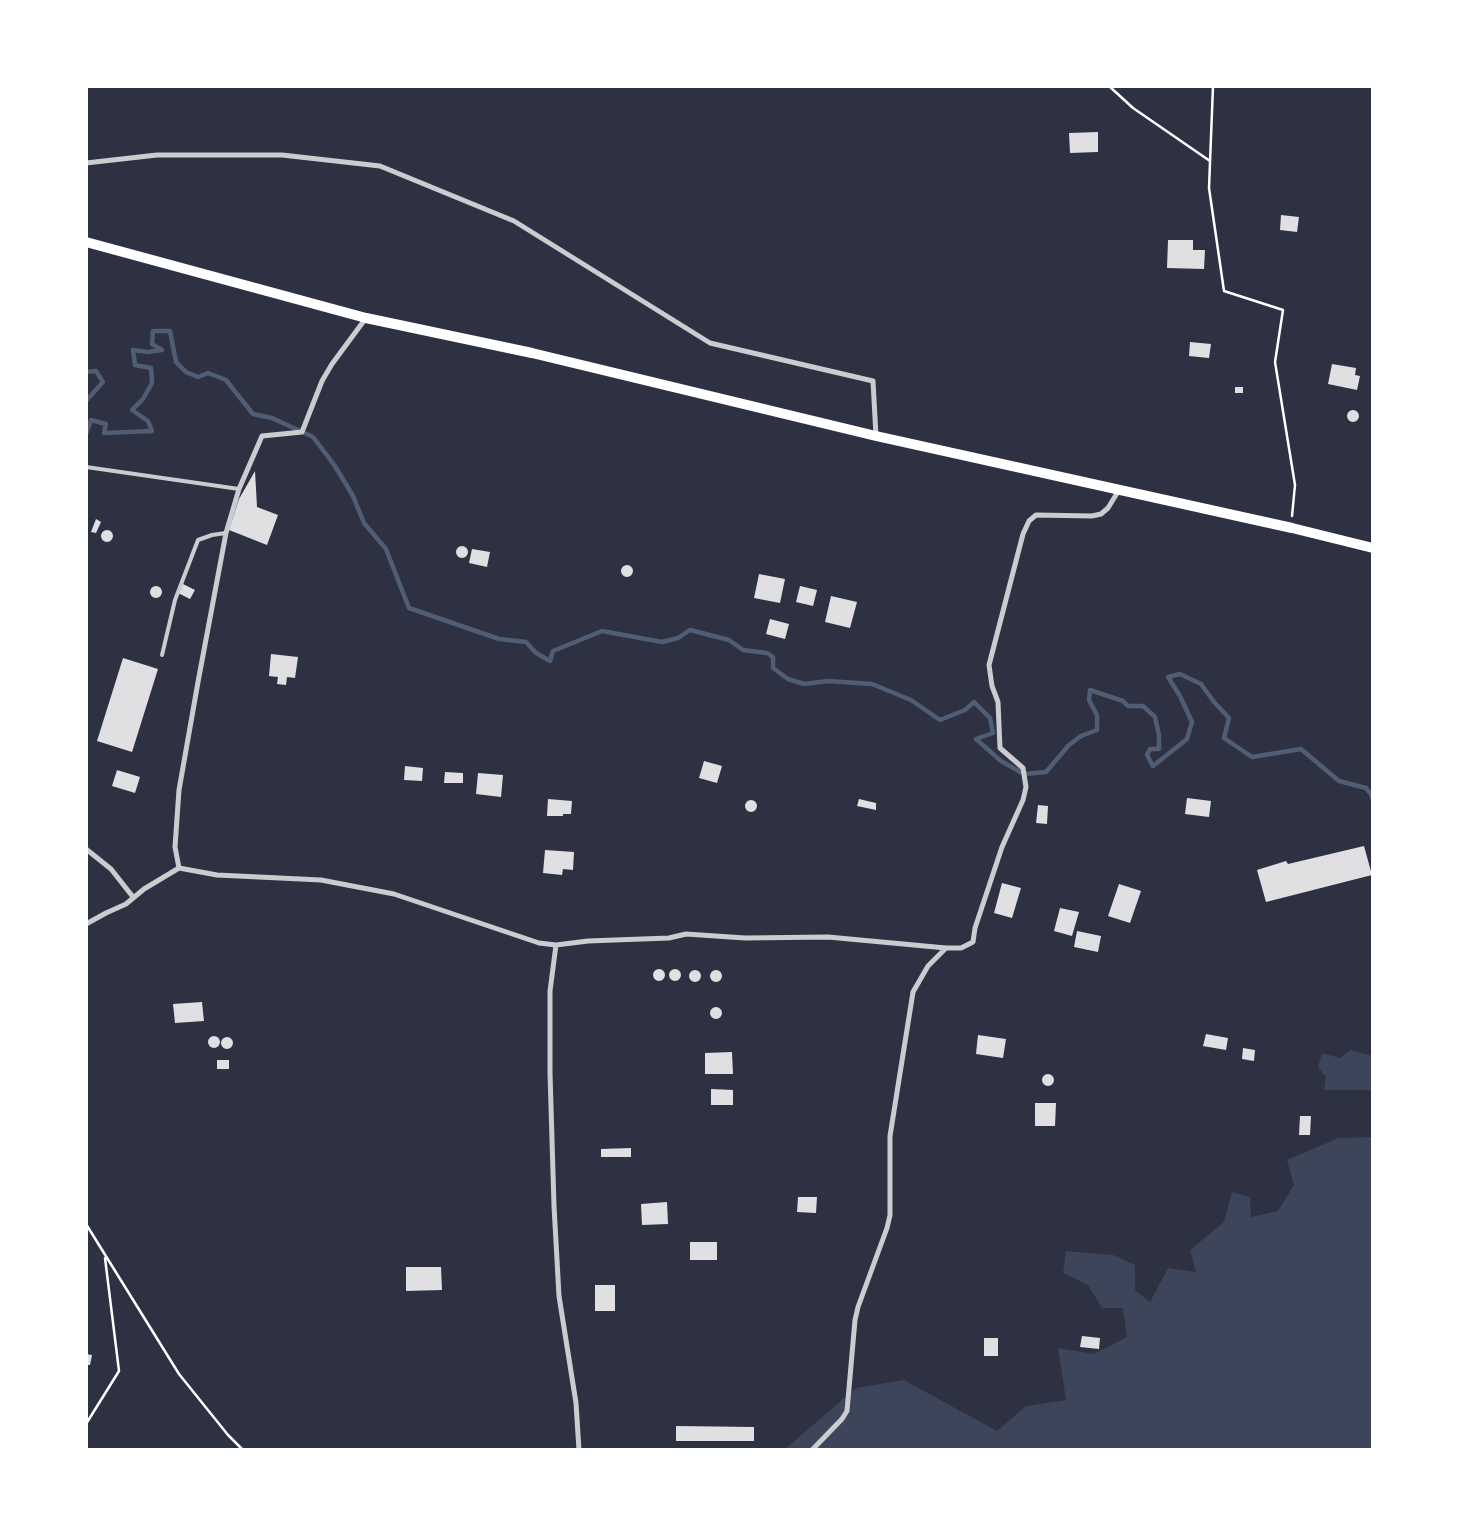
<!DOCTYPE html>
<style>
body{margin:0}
#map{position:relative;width:1459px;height:1536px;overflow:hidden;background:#2d3142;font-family:Manrope,sans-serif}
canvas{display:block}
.frame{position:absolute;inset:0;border:88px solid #fff;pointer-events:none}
</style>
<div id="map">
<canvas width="1459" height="1536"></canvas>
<div class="frame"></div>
</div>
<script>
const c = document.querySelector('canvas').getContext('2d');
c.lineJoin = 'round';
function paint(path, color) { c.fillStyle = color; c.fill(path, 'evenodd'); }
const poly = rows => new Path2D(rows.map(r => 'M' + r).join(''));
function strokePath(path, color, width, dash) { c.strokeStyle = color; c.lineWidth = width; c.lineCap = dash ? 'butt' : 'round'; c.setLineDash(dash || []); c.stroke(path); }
const green = poly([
 [1350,1050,1373,1056,1373,1090,1324,1090,1326,1077,1318,1067,1322,1053,1340,1058],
 [1373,1137,1373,1450,784,1450,856,1388,904,1380,997,1431,1026,1406,1066,1400,1058,1348,1094,1354,1127,1337,1123,1308,1102,1308,1088,1285,1063,1273,1066,1251,1113,1255,1135,1265,1135,1290,1150,1302,1168,1268,1196,1272,1190,1250,1224,1222,1232,1192,1250,1197,1251,1217,1278,1211,1294,1185,1287,1160,1338,1138]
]);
const stream = poly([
 [86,372,96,371,103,382,86,401],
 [86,434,91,420,106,424,104,433,152,431,148,421,132,410,143,399,152,383,151,368,135,365,133,350,148,352,162,350,152,344,153,331,170,331,176,362,186,372,198,377,208,373,226,380,253,414,272,418,313,437,335,466,353,496,364,523,386,549,409,608,499,639,526,642,536,653,550,661,553,651,602,631,662,642,678,638,690,630,729,640,743,650,767,653,773,657,773,668,788,679,804,684,828,681,872,684,911,700,940,720,965,710,974,702,990,718,993,733,976,739,1001,761,1024,774,1046,772,1069,745,1081,736,1097,730,1097,715,1089,700,1090,690,1123,701,1128,706,1143,706,1155,717,1159,735,1159,749,1150,749,1147,755,1153,766,1187,739,1192,722,1180,696,1168,677,1180,674,1201,684,1214,702,1229,718,1224,738,1252,757,1301,749,1339,781,1366,788,1371,794,1373,800]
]);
const building = poly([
 [1098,132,1098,152,1070,153,1069,133],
 [1281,215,1299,217,1297,232,1280,230],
 [1168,240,1193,240,1193,250,1205,250,1204,269,1167,268],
 [1190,342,1211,344,1209,358,1189,356],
 [1332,364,1356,368,1355,375,1360,376,1357,390,1328,384],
 [1235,387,1243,387,1243,393,1235,393],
 '1347 416a6 6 0 1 1 12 0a6 6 0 1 1-12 0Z',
 [255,471,257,507,278,515,267,545,229,530,239,499],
 [96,519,101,522,96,533,91,532],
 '101 536a6 6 0 1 1 12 0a6 6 0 1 1-12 0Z',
 '456 552a6 6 0 1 1 12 0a6 6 0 1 1-12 0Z',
 [472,549,490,552,487,567,469,563],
 '621 571a6 6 0 1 1 12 0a6 6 0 1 1-12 0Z',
 [759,574,785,579,780,603,754,598],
 [183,584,195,590,190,599,178,593],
 '150 592a6 6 0 1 1 12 0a6 6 0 1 1-12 0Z',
 [800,586,817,590,813,606,796,602],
 [831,596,857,602,850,628,825,622],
 [770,619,789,624,785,639,766,634],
 [271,654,298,657,295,678,287,677,286,685,277,684,278,677,269,676],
 [123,658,158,669,132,752,97,741],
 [704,761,722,766,717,783,699,778],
 [405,766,423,768,422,781,404,780],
 [117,770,140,777,135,793,112,786],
 [445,772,463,773,463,783,444,783],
 [478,773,503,775,501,797,476,794],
 [1187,798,1211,801,1209,817,1185,814],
 [548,799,572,801,571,814,563,814,563,816,547,816],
 [859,799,876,803,876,810,857,806],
 '745 806a6 6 0 1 1 12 0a6 6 0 1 1-12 0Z',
 [1038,805,1048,806,1047,824,1036,823],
 [1364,846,1372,875,1266,902,1257,870,1286,861,1288,864],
 [545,850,574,852,573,870,563,869,562,875,543,873],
 [1002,883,1021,888,1012,918,994,913],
 [1119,884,1141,891,1130,923,1108,916],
 [1060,908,1079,912,1072,936,1054,931],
 [1077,931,1101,936,1098,952,1074,947],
 '653 975a6 6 0 1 1 12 0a6 6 0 1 1-12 0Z',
 '669 975a6 6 0 1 1 12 0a6 6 0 1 1-12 0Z',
 '710 976a6 6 0 1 1 12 0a6 6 0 1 1-12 0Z',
 '689 976a6 6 0 1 1 12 0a6 6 0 1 1-12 0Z',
 [202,1002,204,1021,175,1023,173,1004],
 '710 1013a6 6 0 1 1 12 0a6 6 0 1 1-12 0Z',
 [1206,1034,1228,1038,1226,1050,1203,1046],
 [978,1035,1006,1039,1003,1058,976,1054],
 '208 1042a6 6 0 1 1 12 0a6 6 0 1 1-12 0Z',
 '221 1043a6 6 0 1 1 12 0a6 6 0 1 1-12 0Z',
 [1243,1048,1255,1050,1254,1061,1242,1059],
 [732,1052,733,1074,705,1074,705,1053],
 [217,1060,229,1060,229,1069,217,1069],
 '1042 1080a6 6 0 1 1 12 0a6 6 0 1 1-12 0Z',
 [711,1089,733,1090,733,1105,711,1105],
 [1035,1103,1056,1103,1055,1126,1035,1126],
 [1300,1116,1311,1116,1310,1135,1299,1135],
 [631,1148,631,1157,601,1157,601,1149],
 [798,1197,817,1197,816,1213,797,1212],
 [667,1202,668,1224,642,1225,641,1204],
 [690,1242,717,1242,717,1260,690,1260],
 [406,1267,441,1267,442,1290,406,1291],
 [595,1285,615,1285,615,1311,595,1311],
 [1082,1336,1100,1338,1099,1349,1080,1347],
 [984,1338,998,1338,998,1356,984,1356],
 [86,1354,92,1355,90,1365,86,1365],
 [676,1426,754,1427,754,1441,676,1441]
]);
const path = poly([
 [1109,86,1133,108,1210,161],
 [1213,86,1209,188,1224,291,1283,310,1275,362,1295,485,1292,516],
 [86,1224,179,1374,228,1435,243,1450],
 [86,1424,119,1371,105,1258]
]);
const service = poly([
 [86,467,239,489],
 [162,655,175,600,198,540,212,535,226,533]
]);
const minor = poly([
 [86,163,157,155,282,155,380,166,514,221,710,343,873,381,876,436],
 [86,849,111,869,133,897],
 [179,868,175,847,179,790,198,682,226,533,239,489,262,436,302,432,322,381,332,364,366,318],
 [86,924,106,913,126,904,144,889,179,868,217,875,321,880,394,894,539,943,556,945,588,941,669,938,686,934,745,938,828,937,946,948,961,948,973,942,975,928,1002,847,1023,800,1026,787,1023,768,1000,748,998,702,992,686,989,665,1023,534,1029,521,1036,515,1092,516,1101,514,1108,508,1119,490],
 [556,945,550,991,550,1073,554,1206,559,1296,576,1403,579,1450],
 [812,1450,842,1419,847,1411,855,1320,858,1307,887,1228,890,1215,890,1136,913,992,928,966,946,948]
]);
const secondary = poly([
 [86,242,366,318,532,353,876,436,1292,528,1373,548]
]);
paint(green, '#3c4559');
strokePath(stream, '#4f5d75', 4.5);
paint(building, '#e0e0e3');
strokePath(path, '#fff', 2.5);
strokePath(service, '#caccd0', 4);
strokePath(minor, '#caccd0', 5);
strokePath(secondary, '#fff', 10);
</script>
